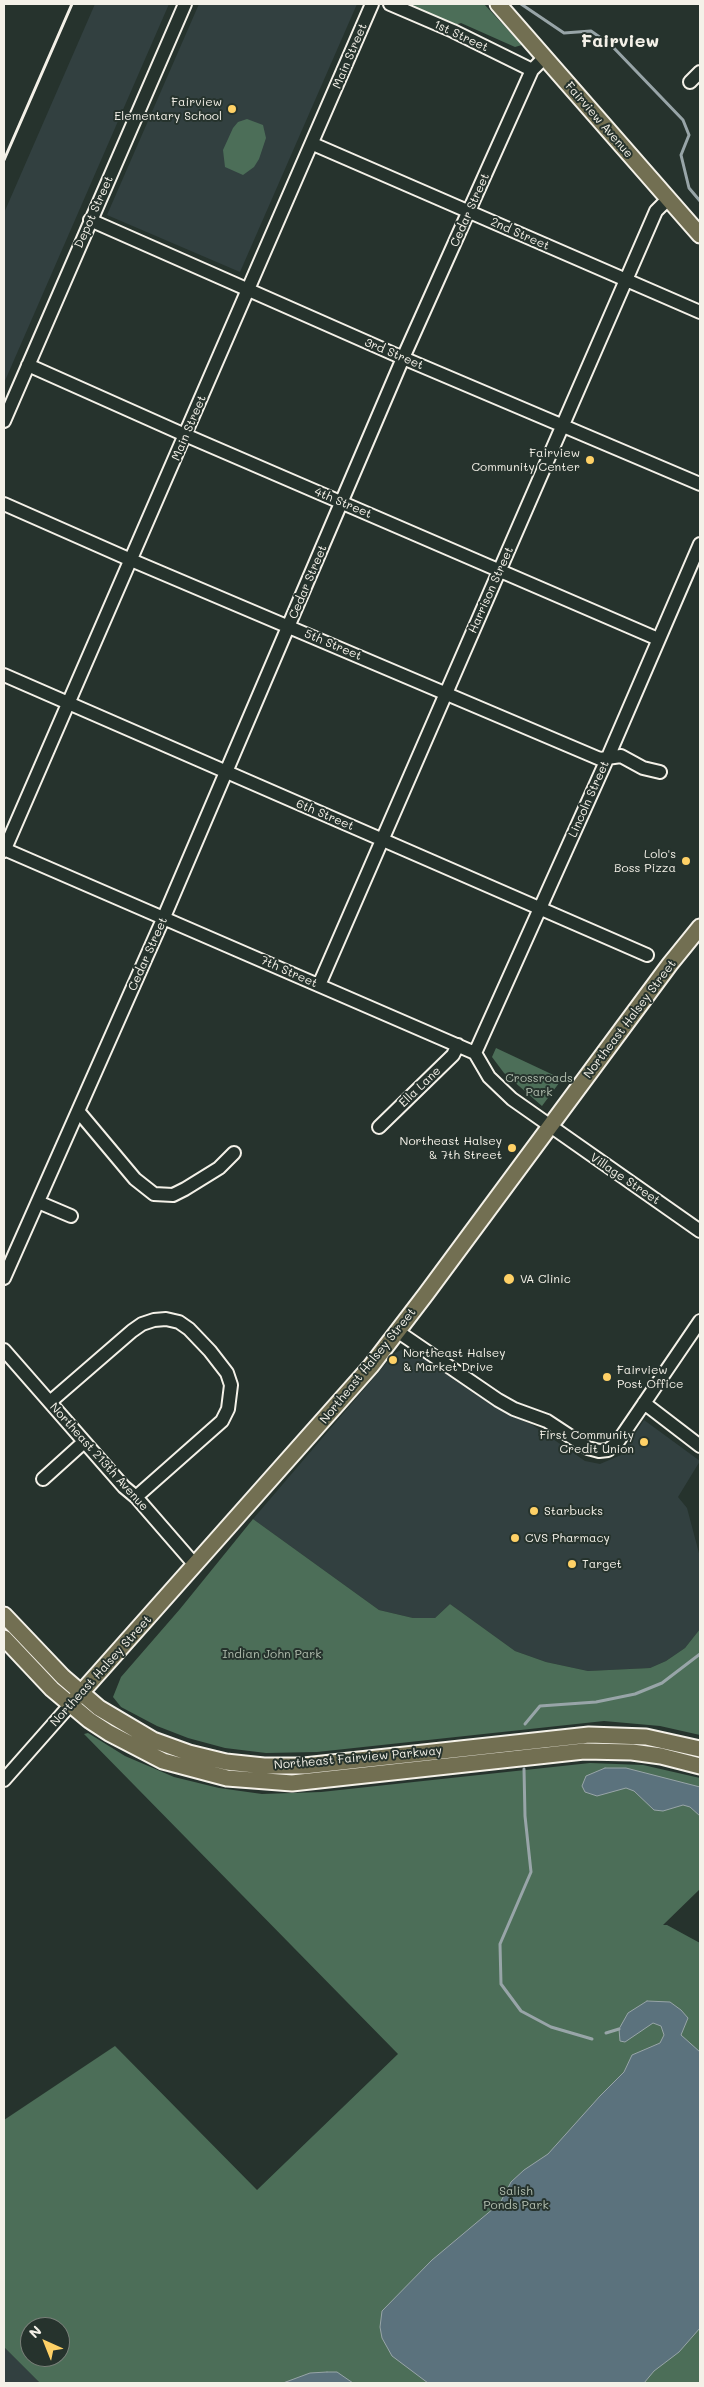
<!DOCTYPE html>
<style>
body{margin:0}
#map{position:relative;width:704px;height:2387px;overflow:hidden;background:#26332d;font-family:Mali,sans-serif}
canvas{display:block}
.frame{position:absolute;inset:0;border:5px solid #f4f1e8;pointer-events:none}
.north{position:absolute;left:20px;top:2317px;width:50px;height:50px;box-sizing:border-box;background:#26332d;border:1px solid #787f78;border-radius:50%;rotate:316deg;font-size:14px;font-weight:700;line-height:20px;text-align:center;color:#f4f1e8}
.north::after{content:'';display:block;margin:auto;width:18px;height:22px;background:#ffd166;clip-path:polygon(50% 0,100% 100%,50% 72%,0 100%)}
</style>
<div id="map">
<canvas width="704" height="2387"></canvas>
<div class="frame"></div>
<div class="north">N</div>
</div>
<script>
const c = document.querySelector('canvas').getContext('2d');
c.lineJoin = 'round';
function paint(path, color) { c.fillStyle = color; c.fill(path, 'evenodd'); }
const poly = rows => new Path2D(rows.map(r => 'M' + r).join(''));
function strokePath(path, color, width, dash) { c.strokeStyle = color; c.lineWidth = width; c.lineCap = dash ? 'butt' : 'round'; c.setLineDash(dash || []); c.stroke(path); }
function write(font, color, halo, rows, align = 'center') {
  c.font = font + ' Mali,sans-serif'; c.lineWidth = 4; c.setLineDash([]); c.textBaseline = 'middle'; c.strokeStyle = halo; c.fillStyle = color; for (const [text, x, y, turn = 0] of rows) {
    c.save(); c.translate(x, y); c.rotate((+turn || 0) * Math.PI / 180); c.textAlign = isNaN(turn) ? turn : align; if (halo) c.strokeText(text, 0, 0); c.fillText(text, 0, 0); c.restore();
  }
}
const built = poly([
 [95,4,169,4,4,383,4,213],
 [199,4,357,4,240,272,107,215],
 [405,1348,410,1349,505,1413,531,1424,585,1461,600,1464,621,1455,644,1420,700,1461,678,1497,687,1508,700,1557,700,1629,685,1648,666,1661,650,1668,588,1671,546,1662,515,1651,450,1604,435,1618,413,1618,379,1610,253,1519,395,1353],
 [4,2347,40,2383,4,2383]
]);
const green = poly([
 [406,4,484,4,522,45,515,47,461,23,455,25],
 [247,119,263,125,266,138,259,159,254,167,243,175,225,167,223,150,233,128,238,122],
 [496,1048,562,1079,542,1106,504,1073,492,1057],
 [253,1519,379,1610,413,1618,435,1618,450,1604,515,1651,546,1662,588,1671,650,1668,666,1661,685,1648,700,1629,700,1735,660,1726,604,1721,317,1752,266,1753,225,1748,188,1738,157,1726,121,1707,113,1697,121,1677,180,1609],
 [88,1733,125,1756,174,1777,219,1788,262,1794,321,1792,590,1763,643,1765,700,1778,700,1889,663,1925,667,1925,700,1943,700,2383,40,2383,4,2347,4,2120,115,2046,257,2190,398,2054,84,1734],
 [30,2327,60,2327,60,2357,30,2357]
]);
const water = poly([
 [605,1768,626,1768,700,1787,700,1816,690,1807,683,1805,663,1811,654,1810,634,1791,626,1788,597,1796,585,1792,582,1786,586,1776,605,1768],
 [647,2001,670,2002,681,2010,688,2018,681,2035,700,2052,700,2328,679,2352,654,2371,644,2383,428,2383,392,2356,382,2338,380,2327,382,2311,432,2260,500,2203,511,2182,524,2170,548,2154,600,2096,624,2072,632,2055,660,2043,664,2035,661,2026,653,2023,625,2042,620,2041,619,2029,628,2013,647,2001],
 [327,2372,337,2372,353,2383,283,2383,310,2373,327,2372]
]);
const stream = poly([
 [521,4,564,33,591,31,611,45,683,120,689,135,681,155,689,188,700,201],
 [525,1724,540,1706,596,1702,635,1694,662,1683,700,1654],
 [524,1769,525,1816,531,1872,500,1944,501,1984,521,2011,551,2027,592,2039],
 [606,2033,619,2029]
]);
const minor = poly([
 [390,4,453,31,532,70],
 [690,82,700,72],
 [313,144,700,312],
 [90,220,403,358,700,484],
 [28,365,185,435,658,639],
 [4,421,185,4],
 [4,504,131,560,600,759,621,756,643,768,660,772],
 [4,675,647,955],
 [4,849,475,1053,489,1077,512,1099,700,1231],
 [4,851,372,4],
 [319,985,656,211,668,199],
 [475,1053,608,757,700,544],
 [78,1111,135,1179,154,1194,173,1195,185,1189,219,1168,234,1153],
 [379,1127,453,1055,458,1045],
 [38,1202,71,1216],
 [4,1278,164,917,403,358,532,70,545,57],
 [397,1331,498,1400,514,1409,547,1421,588,1448,599,1451,608,1450,617,1443,700,1321],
 [4,1350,124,1487,136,1497,195,1565],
 [50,1402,132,1331,142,1324,154,1320,166,1319,179,1322,189,1329,210,1351,227,1373,231,1385,228,1409,222,1421,136,1497],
 [644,1403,700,1446],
 [43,1479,84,1442],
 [4,1780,71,1704]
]);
const major = poly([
 [498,4,700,235],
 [4,1615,63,1677,99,1708,153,1740,189,1753,226,1762,264,1766,304,1766,589,1735,646,1737,700,1749],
 [4,1638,52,1689,89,1720,109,1733,163,1761,227,1778,292,1783,584,1751,632,1752,661,1756,700,1766],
 [71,1704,371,1366,426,1294,670,964,700,927]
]);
const rail = poly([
 [4,160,72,4]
]);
const markers = [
 [232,109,5,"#ffd166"],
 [590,460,5,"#ffd166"],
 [686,861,5,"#ffd166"],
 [512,1148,5,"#ffd166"],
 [509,1279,6,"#ffd166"],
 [393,1360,5,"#ffd166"],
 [607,1377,5,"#ffd166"],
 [644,1442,5,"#ffd166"],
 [534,1511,5,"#ffd166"],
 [515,1538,5,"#ffd166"],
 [572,1564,5,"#ffd166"]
];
const streetNames = [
 ["1st Street",461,36,25],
 ["Main Street",350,56,-67],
 ["Fairview Avenue",599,120,49],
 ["Cedar Street",470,210,-66],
 ["Depot Street",94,212,-66],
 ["2nd Street",520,234,24],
 ["3rd Street",394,354,23],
 ["Main Street",189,428,-67],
 ["4th Street",343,503,23],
 ["Cedar Street",308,582,-67],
 ["Harrison Street",491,590,-66],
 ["5th Street",333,645,23],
 ["Lincoln Street",589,799,-66],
 ["6th Street",325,815,23],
 ["Cedar Street",148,954,-66],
 ["7th Street",289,972,24],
 ["Northeast Halsey Street",630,1019,-53],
 ["Ella Lane",420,1087,-44],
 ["Village Street",625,1179,34],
 ["Northeast Halsey Street",368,1366,-51],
 ["Northeast 213th Avenue",99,1457,48],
 ["Northeast Halsey Street",101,1671,-48],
 ["Northeast Fairview Parkway",358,1758,-5]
];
const poiNames = [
 ["Fairview",222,102,"right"],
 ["Elementary School",222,116,"right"],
 ["Fairview",580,453,"right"],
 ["Community Center",580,467,"right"],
 ["Lolo's",676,854,"right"],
 ["Boss Pizza",676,868,"right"],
 ["Northeast Halsey",502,1141,"right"],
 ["& 7th Street",502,1155,"right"],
 ["VA Clinic",520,1279],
 ["Northeast Halsey",403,1353],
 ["& Market Drive",403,1367],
 ["Fairview",617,1370],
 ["Post Office",617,1384],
 ["First Community",634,1435,"right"],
 ["Credit Union",634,1449,"right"],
 ["Starbucks",544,1511],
 ["CVS Pharmacy",525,1538],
 ["Target",582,1564]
];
const parkNames = [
 ["Crossroads",539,1078],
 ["Park",539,1092],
 ["Indian John Park",272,1654],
 ["Salish",516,2191],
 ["Ponds Park",516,2205]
];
const districtNames = [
 ["Fairview",620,41]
];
paint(built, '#324040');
paint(green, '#4c6e58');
paint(water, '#5b727d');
strokePath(water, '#98a5a8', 1);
strokePath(stream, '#98a5a8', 3);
strokePath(minor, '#f4f1e8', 16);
strokePath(major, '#f4f1e8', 19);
strokePath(minor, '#26332d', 12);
strokePath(major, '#726f52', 15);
strokePath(rail, '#f4f1e8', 3);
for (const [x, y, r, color] of markers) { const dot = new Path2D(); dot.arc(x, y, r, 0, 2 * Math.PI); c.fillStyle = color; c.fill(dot); strokePath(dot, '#26332d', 2); }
write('12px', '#f4f1e8', '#26332d', streetNames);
write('12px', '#f4f1e8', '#26332d', poiNames, 'left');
write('12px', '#b1bdae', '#26332d', parkNames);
write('bold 18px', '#f4f1e8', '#26332d', districtNames);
</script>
